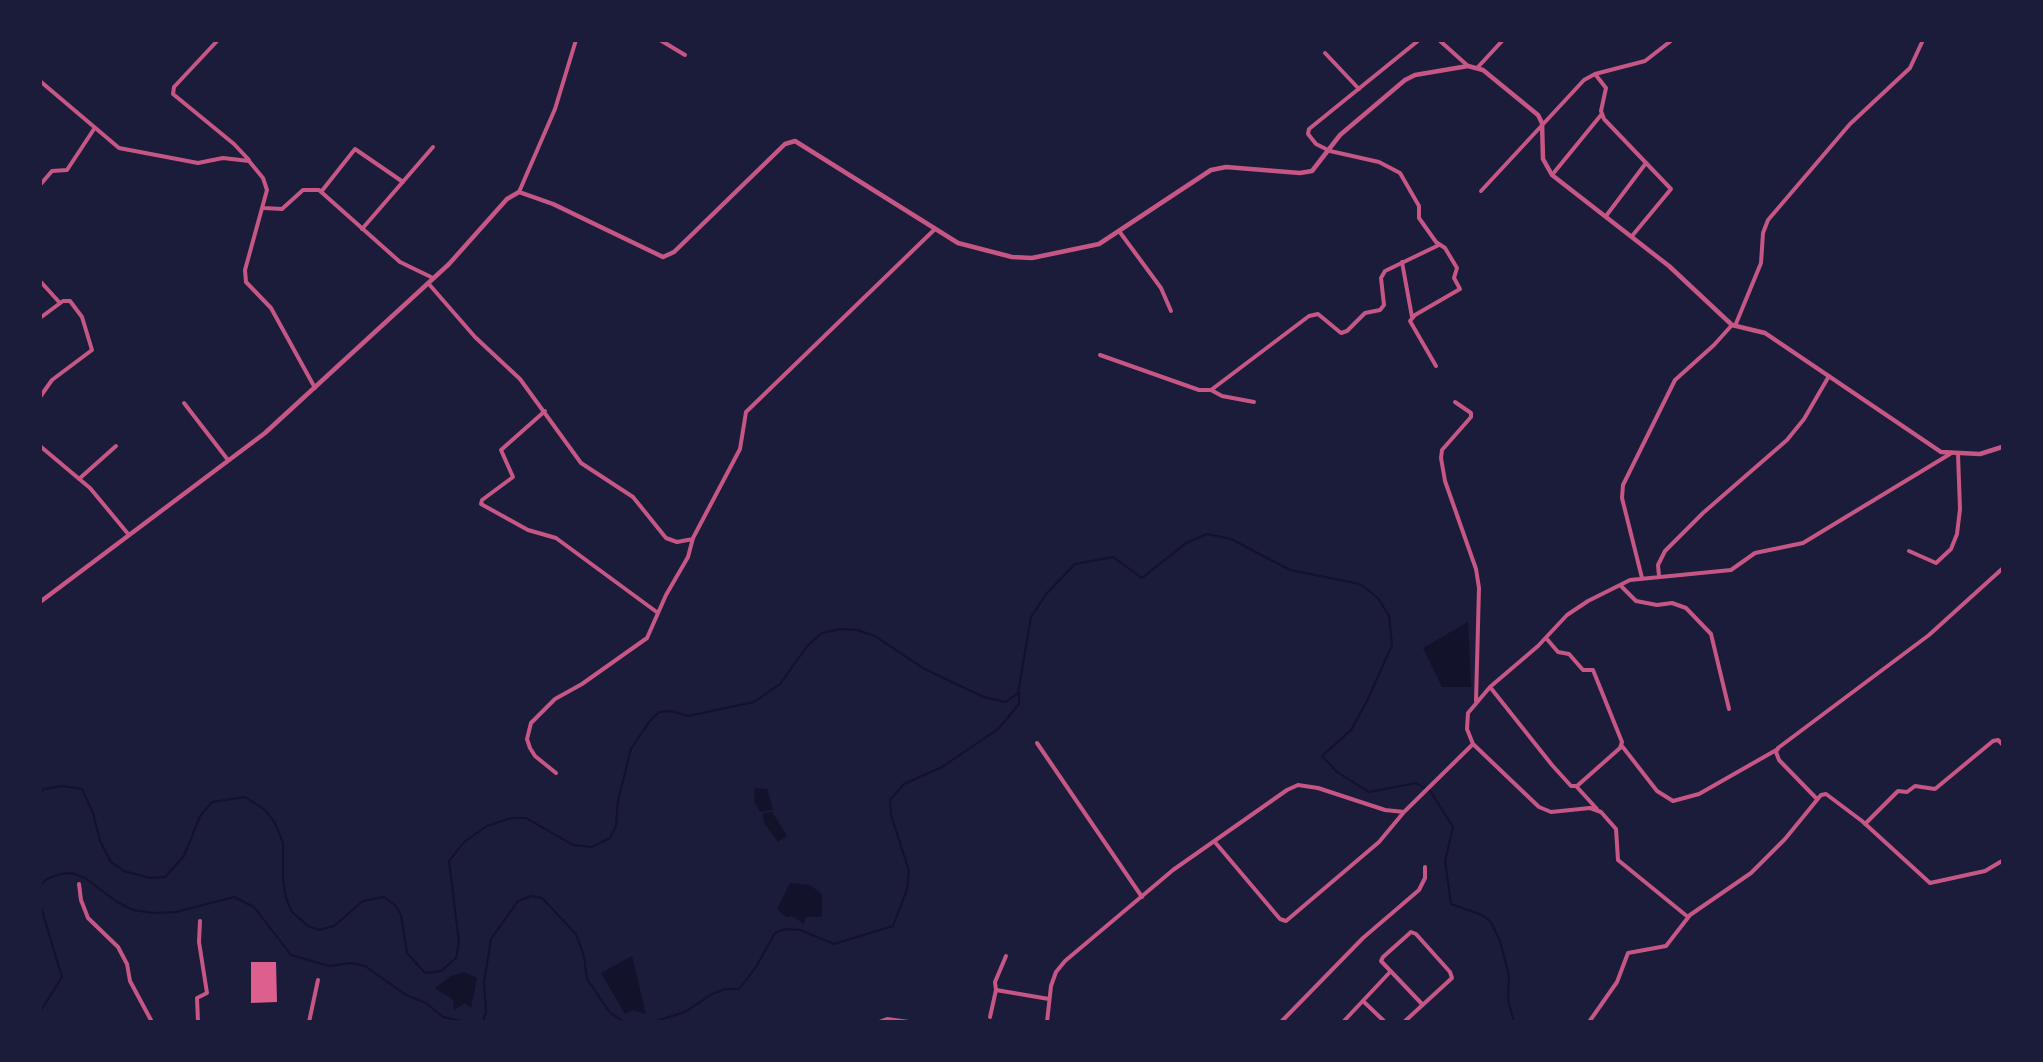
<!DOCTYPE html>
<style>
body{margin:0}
#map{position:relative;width:2043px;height:1062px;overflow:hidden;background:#1b1b3a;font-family:"Alegreya Sans",sans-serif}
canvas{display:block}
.frame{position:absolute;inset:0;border:42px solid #1b1b3a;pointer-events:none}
</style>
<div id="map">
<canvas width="2043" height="1062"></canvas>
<div class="frame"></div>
</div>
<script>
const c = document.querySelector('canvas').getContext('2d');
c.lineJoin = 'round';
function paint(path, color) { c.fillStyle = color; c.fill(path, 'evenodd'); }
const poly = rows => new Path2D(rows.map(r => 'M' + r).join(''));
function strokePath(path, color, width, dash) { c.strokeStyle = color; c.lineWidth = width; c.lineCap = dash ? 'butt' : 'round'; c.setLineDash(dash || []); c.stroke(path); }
const water = poly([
 [1468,622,1471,687,1442,687,1423,648],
 [755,788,767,789,773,810,760,812,754,801],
 [772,812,787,836,778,842,764,823,763,813],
 [790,883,810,885,822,894,822,917,806,917,804,924,792,916,786,917,777,909],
 [632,956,646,1014,633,1010,625,1014,601,973],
 [464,972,477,978,471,1008,465,1003,454,1010,453,1000,435,988,451,976]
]);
const stream = poly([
 [40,794,44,789,62,786,82,789,93,813,100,841,111,862,124,871,150,878,165,877,184,856,200,816,212,802,245,797,265,810,275,823,283,843,283,879,286,898,292,912,308,926,319,930,334,926,363,901,384,897,395,905,401,915,407,953,425,973,441,971,456,958,459,942,449,861,464,842,487,826,511,818,526,818,573,845,592,847,610,838,616,826,618,801,631,749,649,722,659,712,671,711,688,716,754,702,780,684,808,645,822,633,840,629,857,630,875,636,923,668,958,685,984,697,1006,702,1018,693,1031,617,1047,593,1075,564,1113,557,1142,578,1186,543,1207,534,1231,539,1290,570,1360,584,1378,598,1389,616,1392,645,1367,701,1351,730,1322,756,1337,772,1369,792,1416,783,1431,792,1453,827,1445,861,1451,904,1482,915,1491,922,1500,941,1509,975,1508,1000,1514,1022],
 [40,885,47,879,60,874,72,873,85,878,117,902,133,910,153,913,176,912,234,897,254,907,291,955,329,966,351,963,365,966,406,995,426,1003,443,1017,466,1022],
 [40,904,62,977,40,1012],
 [483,1022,486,1012,484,982,491,939,518,901,531,896,542,898,576,934,584,956,587,979,610,1013,625,1022],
 [653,1022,685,1012,712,994,725,989,739,989,756,967,775,933,785,929,800,930,834,944,893,926,907,889,909,871,891,815,890,800,904,784,942,767,998,729,1019,704,1019,693]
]);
const building = poly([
 [251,962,276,962,277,1002,251,1003]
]);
const minor = poly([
 [218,40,174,87,173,94,234,144,249,160],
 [660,40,685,55],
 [1419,40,1309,129,1308,134,1316,144,1330,151,1379,162,1400,173,1419,206,1419,218,1436,242,1445,248,1457,268,1454,278,1460,289,1415,315,1410,321,1436,366],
 [1439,40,1468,66],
 [1325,53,1359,89],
 [1478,67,1503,40],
 [1595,74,1606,88,1601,111,1604,119,1671,189,1632,236],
 [40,81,119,148,198,163,223,158,249,161,263,178,267,190,245,270,246,282,271,308,315,388],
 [1552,175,1601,115],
 [40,185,52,171,67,170,94,129],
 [1481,191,1584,80,1595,74,1645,61,1672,40],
 [321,192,355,149,403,182],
 [519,192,555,109,576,40],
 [264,208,282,209,303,190,319,190,400,262,433,278],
 [1606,216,1646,163],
 [362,229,433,147],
 [1119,231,1161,288,1171,311],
 [1402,262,1412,317],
 [40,281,60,303],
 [428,283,475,337,520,379,581,463,633,497,666,538,677,542,693,539],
 [40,318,63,301,70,301,82,317,92,350,52,380,40,397],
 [1735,326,1761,263,1763,233,1768,220,1850,124,1910,68,1923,40],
 [1100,355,1199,390,1211,390,1309,316,1318,314,1341,333,1347,331,1365,313,1380,310,1384,305,1381,278,1385,271,1439,245],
 [1211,390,1222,396,1254,402],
 [1455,402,1471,413,1471,417,1442,450,1441,458,1445,481,1476,569,1479,588,1476,701],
 [184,403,228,460],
 [545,411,501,450,513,477,482,500,481,504,528,530,556,538,658,613],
 [40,446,90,488,129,535],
 [79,479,116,446],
 [1909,551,1936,563,1951,549,1957,534,1960,509,1958,454],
 [1659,576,1658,565,1665,551,1703,513,1787,440,1804,419,1829,376],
 [1642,578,1622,498,1623,485,1675,380,1714,345,1732,325],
 [1620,585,1636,601,1657,605,1672,603,1686,608,1711,634,1729,709],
 [1490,687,1552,765,1571,786,1577,786,1620,748,1622,742,1593,670,1583,670,1569,654,1558,652,1546,638],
 [1037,743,1142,897],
 [1622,746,1657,791,1673,801,1699,794,1778,749],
 [556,773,535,756,530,748,527,739,531,723,555,699,582,684,647,638,666,595,688,557,693,538,740,449,746,412,935,229],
 [1576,786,1597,809],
 [1817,799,1779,760,1776,752,1778,748,1929,635,2002,569],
 [1865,824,1898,791,1907,792,1915,786,1935,789,1993,741,1998,740,2002,744],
 [1214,841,1280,919,1286,921,1379,842,1404,812],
 [79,884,81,900,88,918,118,947,127,964,130,981,152,1022],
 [1688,917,1618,860,1616,829,1601,812,1590,808,1551,812,1539,807,1473,744,1467,729,1468,713,1490,687,1538,646,1567,615,1588,601,1630,580,1731,570,1755,553,1803,543,1950,454],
 [1006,956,995,982,996,990,1049,999],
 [1363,1001,1385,1022],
 [990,1017,996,990],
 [198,1022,197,998,207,993,199,942,200,921],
 [230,1022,244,1022],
 [309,1022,318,980],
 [879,1022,887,1019,909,1022],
 [1047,1022,1051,986,1056,972,1065,961,1173,870,1287,790,1298,785,1318,788,1385,810,1404,812,1473,744],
 [1281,1022,1363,938,1419,890,1425,878,1425,867],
 [1343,1022,1390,972],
 [1404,1022,1452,978,1450,972,1416,934,1411,932,1383,957,1381,961,1422,1004],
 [1589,1022,1617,982,1628,953,1666,946,1690,915,1751,873,1785,839,1821,795,1826,794,1862,821,1930,883,1985,871,2002,861]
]);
const tertiary = poly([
 [40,602,265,433,449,264,507,199,519,192,553,204,663,257,674,252,785,144,795,141,958,243,1012,257,1032,258,1099,244,1211,170,1226,167,1300,173,1312,171,1340,135,1405,80,1415,75,1468,66,1483,70,1538,115,1542,123,1543,159,1552,175,1669,266,1732,325,1765,333,1941,452,1980,454,2002,447]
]);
paint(water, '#12122b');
strokePath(stream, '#12122b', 2);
paint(building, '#dd5f8e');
strokePath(minor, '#c65784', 4);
strokePath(tertiary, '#c65784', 4.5);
</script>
